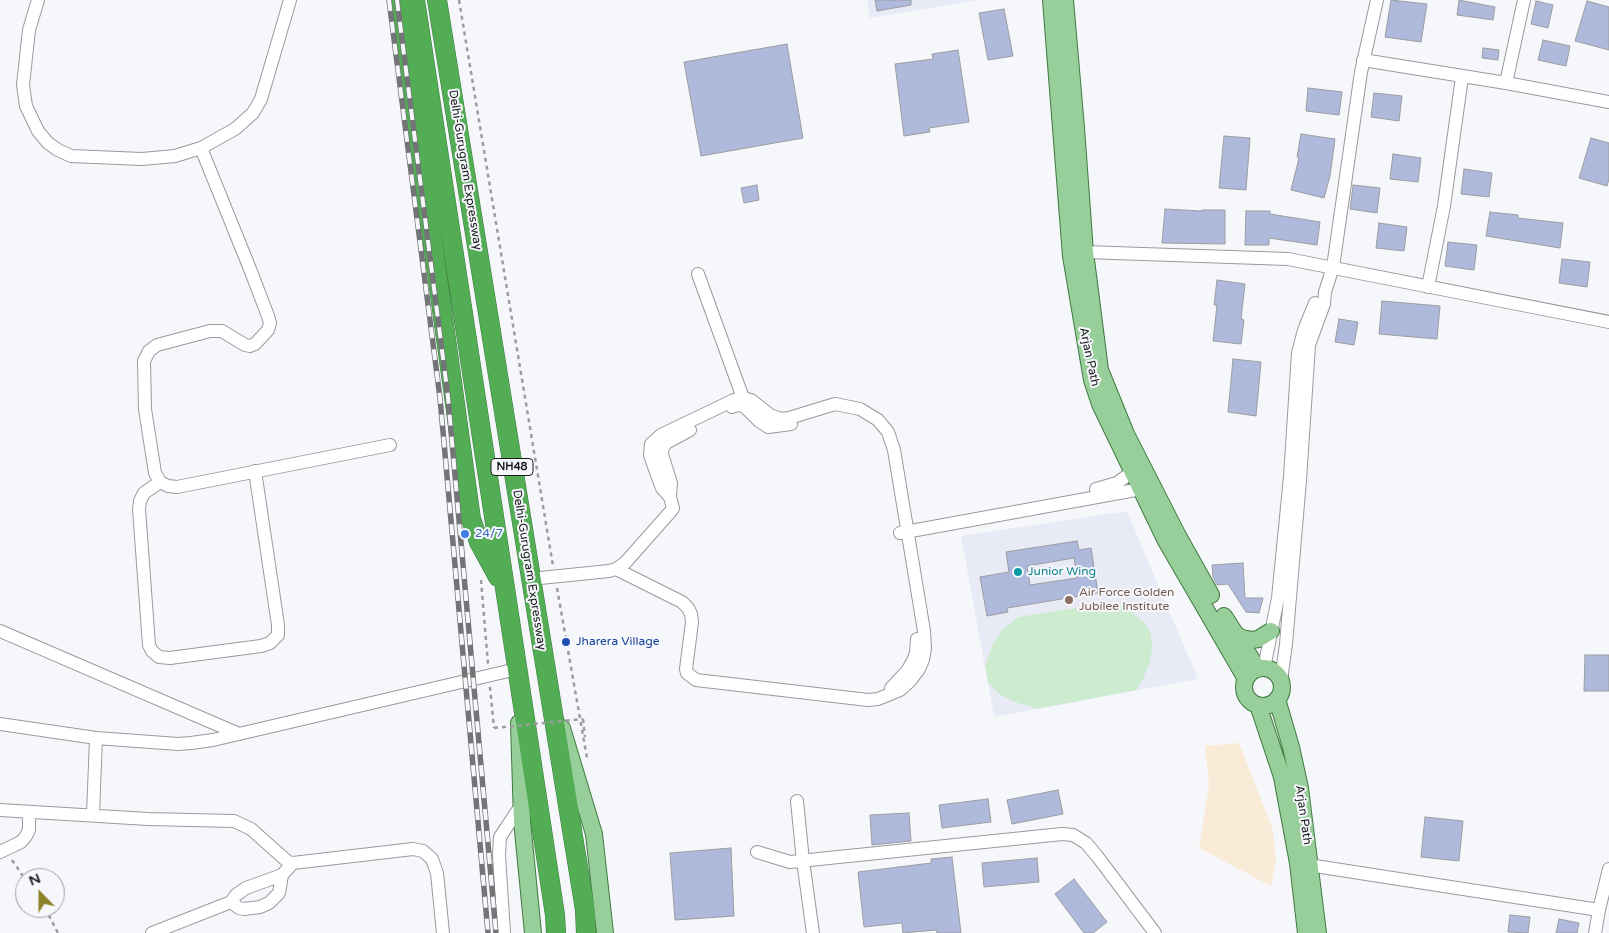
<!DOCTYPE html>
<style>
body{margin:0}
#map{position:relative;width:1609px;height:933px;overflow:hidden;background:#f6f7fb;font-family:"Varela Round",sans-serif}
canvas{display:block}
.north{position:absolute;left:15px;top:868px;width:50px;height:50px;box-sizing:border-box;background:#f6f7fb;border:1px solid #9e9fa2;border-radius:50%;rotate:338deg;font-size:14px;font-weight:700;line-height:20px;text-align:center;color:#1b1c1d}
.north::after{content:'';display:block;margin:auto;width:18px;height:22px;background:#8c8229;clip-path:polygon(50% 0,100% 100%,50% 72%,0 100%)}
</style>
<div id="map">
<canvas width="1609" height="933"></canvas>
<div class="north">N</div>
</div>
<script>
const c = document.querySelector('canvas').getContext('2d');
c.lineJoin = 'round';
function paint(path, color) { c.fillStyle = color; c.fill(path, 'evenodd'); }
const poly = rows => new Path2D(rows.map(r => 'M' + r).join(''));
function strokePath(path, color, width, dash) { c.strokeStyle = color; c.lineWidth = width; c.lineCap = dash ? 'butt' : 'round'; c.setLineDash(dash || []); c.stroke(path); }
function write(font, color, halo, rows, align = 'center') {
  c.font = font + ' "Varela Round",sans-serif'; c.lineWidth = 4; c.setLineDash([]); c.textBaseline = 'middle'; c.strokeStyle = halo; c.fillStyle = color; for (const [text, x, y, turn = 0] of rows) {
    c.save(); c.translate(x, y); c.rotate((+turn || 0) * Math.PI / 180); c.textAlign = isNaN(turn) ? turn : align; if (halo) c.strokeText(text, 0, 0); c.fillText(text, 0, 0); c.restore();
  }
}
const commercial = poly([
 [1239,743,1273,830,1276,860,1271,886,1199,848,1209,785,1205,746]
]);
const built = poly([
 [867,0,980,0,870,18],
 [1127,511,1198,679,994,717,961,536]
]);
const green = poly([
 [1108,603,1119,604,1133,613,1146,624,1151,635,1152,649,1149,664,1143,679,1136,690,1037,709,1012,701,998,693,988,682,985,665,993,643,1003,629,1018,617]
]);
const building = poly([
 [875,0,911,0,911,5,877,11,875,0],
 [1391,0,1427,4,1421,42,1385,37,1391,0],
 [1459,0,1495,7,1493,20,1457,15,1459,0],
 [1536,1,1553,5,1548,28,1531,24,1536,1],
 [1587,1,1609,7,1609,50,1575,41,1587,1],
 [1004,9,1013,56,988,60,979,13,1004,9],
 [1543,40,1570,46,1566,66,1538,60,1543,40],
 [787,44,803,138,701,156,684,62,787,44],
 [1483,48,1499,50,1498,60,1482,58,1483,48],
 [958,50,969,122,929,128,930,132,904,136,895,64,933,59,932,54,958,50],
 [1308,88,1342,92,1339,115,1306,111,1308,88],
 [1374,93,1402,96,1399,121,1371,117,1374,93],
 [1301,134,1335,139,1330,176,1324,198,1291,190,1299,158,1297,157,1301,134],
 [1224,136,1250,138,1246,190,1219,188,1224,136],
 [1591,138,1609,143,1609,179,1607,186,1579,178,1591,138],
 [1393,154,1421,158,1418,182,1390,179,1393,154],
 [1464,169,1492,173,1489,197,1461,194,1464,169],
 [757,185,759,200,744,203,741,188,757,185],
 [1353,185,1380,188,1377,213,1350,209,1353,185],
 [1165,209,1202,211,1202,210,1225,210,1225,244,1162,243,1165,209],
 [1246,211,1270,211,1270,214,1320,222,1317,245,1269,238,1269,245,1245,245,1246,211],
 [1490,212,1518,215,1518,218,1563,223,1560,248,1486,236,1490,212],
 [1379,223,1407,227,1404,251,1376,248,1379,223],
 [1448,242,1477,245,1474,270,1445,266,1448,242],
 [1562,259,1590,262,1587,287,1559,283,1562,259],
 [1217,280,1245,284,1241,319,1244,320,1241,344,1213,341,1217,305,1214,305,1217,280],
 [1382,301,1440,306,1437,339,1379,334,1382,301],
 [1339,319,1358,322,1354,345,1335,342,1339,319],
 [1233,359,1261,362,1256,416,1228,412,1233,359],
 [1077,541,1079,550,1091,548,1098,593,1007,608,1008,612,987,616,980,577,1009,572,1006,552,1077,541],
 [1074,558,1077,578,1030,585,1027,566,1074,558],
 [1243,563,1245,598,1263,598,1259,613,1246,612,1228,584,1217,585,1213,577,1212,565,1243,563],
 [1585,655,1609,655,1609,691,1584,691,1585,655],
 [1058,790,1063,814,1012,824,1007,800,1058,790],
 [988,799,991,822,942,828,939,805,988,799],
 [909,813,911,841,872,845,870,815,909,813],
 [1425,817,1463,821,1459,861,1421,857,1425,817],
 [731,848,734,916,675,920,670,853,731,848],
 [952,857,961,933,937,933,936,930,903,933,902,923,864,927,858,872,931,863,931,859,952,857],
 [1037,858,1039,882,984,887,982,863,1037,858],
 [1074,879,1107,922,1093,933,1084,933,1055,894,1074,879],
 [1510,915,1530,917,1528,933,1508,932,1510,915],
 [1559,919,1579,923,1577,933,1556,933,1559,919]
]);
const path = poly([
 [459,0,553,566],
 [481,580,488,664],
 [557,588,587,758],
 [490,687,494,728],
 [583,719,585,737],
 [12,860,25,879],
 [45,908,58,933]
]);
const minor = poly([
 [38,0,29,30,23,85,26,106,38,131,48,143,58,150,71,156,142,159,175,156,201,148,235,129,253,113,261,99,290,0],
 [1363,60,1506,83,1609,102],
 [1506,83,1524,0],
 [201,148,250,269,268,316,270,323,268,330,255,344,250,346,245,345,222,331,210,331,157,345,149,351,144,361,145,409,155,473,160,482,168,486,177,487,390,445],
 [1085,252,1288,259,1609,322],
 [698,274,743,398],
 [1428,287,1444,206,1462,77],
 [732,407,737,405,744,406,759,421,768,427,791,424],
 [160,482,144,493,140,501,139,509,149,645,152,651,159,657,170,658,261,646,270,643,278,635,278,625,255,471],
 [1096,489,1117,483,1132,472],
 [900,533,1141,489],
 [616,569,682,602,688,608,691,614,692,622,686,669,687,673,696,680,868,700,878,699,900,690,910,681,919,669,923,660,925,648,924,631,894,450,888,432,878,420,860,409,835,404,789,418,781,419,770,415,751,400,743,398,734,400,661,435,651,444,650,455,657,475,662,488,670,497],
 [530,579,609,571,616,569,625,563,671,511,673,508,670,497,671,483,661,451,666,443,690,430],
 [0,631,239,734],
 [1264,668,1278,598,1290,477,1298,353,1304,330,1315,303],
 [1281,680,1286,644,1300,480,1309,345,1324,304,1325,292,1333,267,1361,72,1377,0],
 [891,688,907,671,913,661,916,653,917,639],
 [0,724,96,738,178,744,191,743,213,740,517,669],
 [797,801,803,861,813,933],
 [0,810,148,819,234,821,251,829,288,862,293,863,413,849,423,851,432,859,437,873,443,933],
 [93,815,96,738],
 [0,852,21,842,26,836,29,830,29,812],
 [757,852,790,862,1062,834,1073,835,1086,843,1097,856,1155,933],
 [1302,864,1599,910],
 [231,902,239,908,244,909,260,907,269,903,279,893,282,875],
 [152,933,231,902,236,895,246,888,282,875,293,863],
 [504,933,499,855,500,837,522,804],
 [1595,933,1599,910,1609,869]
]);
const major = poly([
 [1051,0,1071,256,1092,380,1100,404,1113,431,1166,541,1246,679],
 [1065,0,1076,128,1085,252,1100,370,1126,434,1178,536,1211,595],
 [1224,616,1258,669],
 [1235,634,1242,638,1252,640,1258,639,1271,631],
 '1244 687a19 19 0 1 1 38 0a19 19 0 1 1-38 0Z',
 [1277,699,1291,747,1300,788,1318,933],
 [1258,705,1282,777,1298,863,1306,933],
 [519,723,522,821,533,933],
 [562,728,594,834,605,933]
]);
const highway = poly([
 [399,0,471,519,479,542,498,577],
 [415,0,555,915,556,933],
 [437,0,585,910,586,933]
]);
const rail = poly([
 [389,0,440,398,488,933],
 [397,0,448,397,496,933]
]);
const pathBridge = poly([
 [494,728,583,719]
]);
const markers = [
 [465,534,5,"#3f7fe0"],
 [1018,572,5,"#0f9aa8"],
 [1069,600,5,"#8d6e63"],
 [566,642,5,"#1a4fb4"]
];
const shields = [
 [512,467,42]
];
const shieldNames = [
 ["NH48",512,467]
];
const streetNames = [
 ["Delhi-Gurugram Expressway",465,170,81],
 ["Arjan Path",1089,357,78],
 ["Delhi-Gurugram Expressway",529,570,81],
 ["Arjan Path",1303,815,82]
];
const shopNames = [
 ["24/7",475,534]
];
const cultureNames = [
 ["Junior Wing",1028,572]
];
const educationNames = [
 ["Air Force Golden",1079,593],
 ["Jubilee Institute",1079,607]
];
const transitNames = [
 ["Jharera Village",576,642]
];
paint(commercial, '#faebd8');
paint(built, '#e8ebf6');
paint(green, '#cdebcf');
paint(building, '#aeb9db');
strokePath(building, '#9c9da0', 1);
strokePath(minor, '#999a9e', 14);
strokePath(major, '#3f7a41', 18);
strokePath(highway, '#3f7a41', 20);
strokePath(path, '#9b9c9e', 2.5, [4, 4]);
strokePath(minor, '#fff', 12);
strokePath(major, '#97ce99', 16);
strokePath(highway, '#52ad55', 19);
strokePath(rail, '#737476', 5.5);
strokePath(rail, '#f6f7fb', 4, [11]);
strokePath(pathBridge, '#9b9c9e', 2.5, [4, 4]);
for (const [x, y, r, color] of markers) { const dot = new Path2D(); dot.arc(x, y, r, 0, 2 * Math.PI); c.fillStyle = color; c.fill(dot); strokePath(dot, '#f6f7fb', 2); }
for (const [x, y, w] of shields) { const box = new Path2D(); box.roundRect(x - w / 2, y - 8.5, w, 17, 4); c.fillStyle = '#f6f7fb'; c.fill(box); strokePath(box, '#1b1c1d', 1); }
write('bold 11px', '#1b1c1d', null, shieldNames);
write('12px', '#1b1c1d', '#f6f7fb', streetNames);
write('12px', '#366cbe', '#f6f7fb', shopNames, 'left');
write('12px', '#0d838f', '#f6f7fb', cultureNames, 'left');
write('12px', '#785e54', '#f6f7fb', educationNames, 'left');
write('12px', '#164399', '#f6f7fb', transitNames, 'left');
</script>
